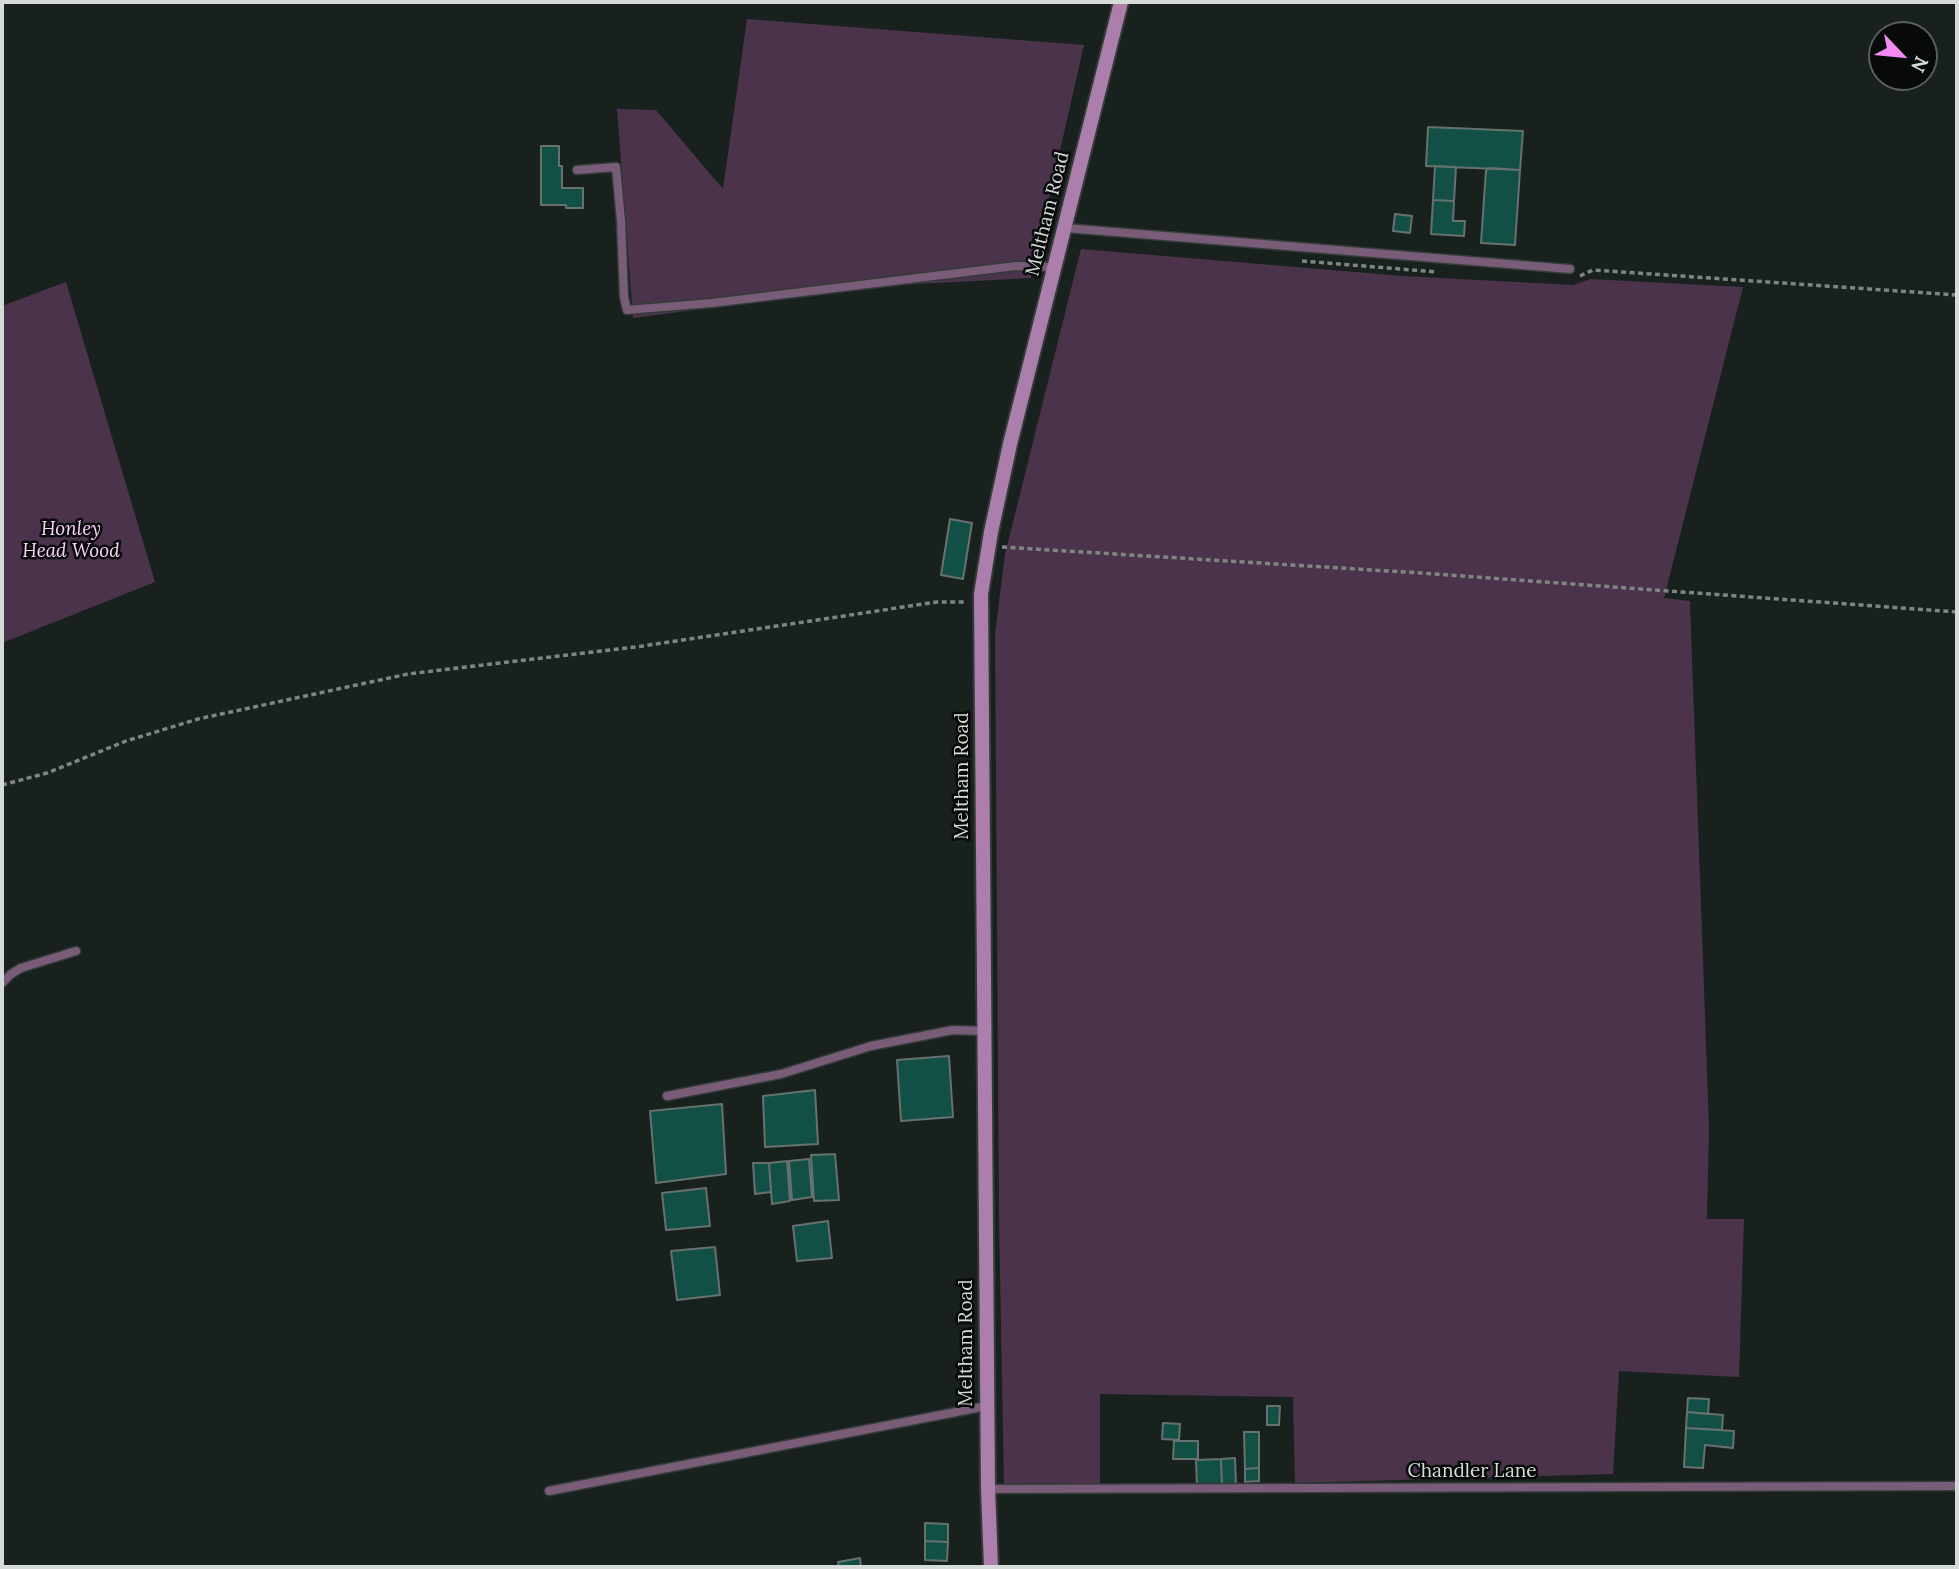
<!DOCTYPE html>
<style>
body{margin:0}
#map{position:relative;width:1959px;height:1569px;overflow:hidden;background:#19211f;font-family:Lora,serif}
canvas{display:block}
.frame{position:absolute;inset:0;border:4px solid #d5dbd9;pointer-events:none}
.north{position:absolute;left:1868px;top:21px;width:70px;height:70px;box-sizing:border-box;background:#070a09;border:2px solid #595e5c;border-radius:50%;rotate:116deg;font-size:19px;font-weight:700;line-height:28px;text-align:center;color:#d5dbd9}
.north::after{content:'';display:block;margin:auto;width:24px;height:32px;background:#f28af2;clip-path:polygon(50% 0,100% 100%,50% 72%,0 100%)}
</style>
<div id="map">
<canvas width="1959" height="1569"></canvas>
<div class="frame"></div>
<div class="north">N</div>
</div>
<script>
const c = document.querySelector('canvas').getContext('2d');
c.lineJoin = 'round';
function paint(path, color) { c.fillStyle = color; c.fill(path, 'evenodd'); }
const poly = rows => new Path2D(rows.map(r => 'M' + r).join(''));
function strokePath(path, color, width, dash) { c.strokeStyle = color; c.lineWidth = width; c.lineCap = dash ? 'butt' : 'round'; c.setLineDash(dash || []); c.stroke(path); }
function write(font, color, halo, rows, align = 'center') {
  c.font = font + ' Lora,serif'; c.lineWidth = 5; c.setLineDash([]); c.textBaseline = 'middle'; c.strokeStyle = halo; c.fillStyle = color; for (const [text, x, y, turn = 0] of rows) {
    c.save(); c.translate(x, y); c.rotate((+turn || 0) * Math.PI / 180); c.textAlign = isNaN(turn) ? turn : align; if (halo) c.strokeText(text, 0, 0); c.fillText(text, 0, 0); c.restore();
  }
}
const green = poly([
 [747,19,1084,45,1031,278,880,286,633,318,617,109,656,110,723,189],
 [1081,249,1403,276,1573,285,1590,279,1743,287,1664,598,1690,601,1709,1129,1707,1219,1744,1219,1739,1377,1619,1371,1613,1474,1295,1483,1293,1397,1100,1394,1100,1485,1004,1487,999,1218,995,634,1005,554],
 [66,282,155,582,2,643,2,306]
]);
const building = poly([
 [1428,127,1523,131,1520,170,1426,166,1428,127],
 [541,146,559,146,559,166,562,166,562,188,583,188,583,208,566,208,566,205,541,205,541,146],
 [1435,166,1456,167,1454,201,1433,200,1435,166],
 [1490,168,1520,170,1515,245,1481,243,1486,170,1490,168],
 [1433,200,1454,201,1453,221,1465,221,1464,236,1431,234,1433,200],
 [1395,214,1412,216,1410,233,1393,231,1395,214],
 [950,519,972,523,963,579,941,575,950,519],
 [949,1056,953,1117,901,1121,897,1060,949,1056],
 [815,1090,818,1144,765,1147,763,1096,815,1090],
 [722,1104,726,1174,656,1183,650,1111,722,1104],
 [835,1154,839,1200,814,1201,811,1155,835,1154],
 [809,1159,812,1197,792,1200,789,1161,809,1159],
 [787,1161,790,1201,772,1204,769,1163,787,1161],
 [753,1163,769,1163,771,1192,755,1194,753,1163],
 [706,1188,710,1226,666,1230,662,1193,706,1188],
 [828,1221,832,1258,797,1261,793,1226,828,1221],
 [715,1247,720,1295,677,1300,671,1251,715,1247],
 [1688,1398,1709,1399,1708,1414,1687,1412,1688,1398],
 [1267,1406,1280,1406,1279,1425,1267,1425,1267,1406],
 [1687,1412,1723,1415,1722,1430,1686,1428,1687,1412],
 [1163,1423,1180,1424,1179,1440,1162,1439,1163,1423],
 [1686,1428,1734,1431,1733,1448,1705,1445,1703,1468,1684,1467,1686,1428],
 [1244,1432,1259,1432,1259,1468,1245,1469,1244,1432],
 [1174,1441,1198,1441,1198,1459,1173,1459,1174,1441],
 [1235,1458,1236,1486,1222,1486,1221,1459,1235,1458],
 [1221,1459,1222,1486,1197,1487,1196,1460,1221,1459],
 [1259,1468,1259,1481,1245,1482,1245,1469,1259,1468],
 [925,1523,948,1524,948,1542,925,1541,925,1523],
 [925,1541,948,1542,947,1561,925,1560,925,1541],
 [860,1558,861,1567,868,1567,839,1567,838,1562,860,1558]
]);
const path = poly([
 [1302,261,1437,272],
 [1580,276,1593,270,1957,295],
 [1002,547,1421,573,1957,612],
 [2,785,47,773,126,741,198,719,408,674,643,646,937,602,966,602]
]);
const lane = poly([
 [577,170,616,167,621,221,624,297,627,310,712,303,1016,266,1055,267],
 [1066,228,1570,269],
 [2,983,11,974,21,968,76,951],
 [667,1096,781,1074,871,1046,953,1030,984,1031],
 [988,1489,1957,1486],
 [549,1491,987,1406]
]);
const secondary = poly([
 [991,1567,988,1489,981,594,991,532,1010,444,1121,2]
]);
const streetNames = [
 ["Meltham Road",1048,214,-76],
 ["Meltham Road",963,776,-90],
 ["Meltham Road",967,1343,-90],
 ["Chandler Lane",1472,1472]
];
const parkNames = [
 ["Honley",71,530],
 ["Head Wood",71,552]
];
paint(green, '#4b334b');
paint(building, '#125046');
strokePath(building, '#67716f', 2);
strokePath(lane, '#333b39', 11);
strokePath(secondary, '#333b39', 18);
strokePath(path, '#7e8583', 3.5, [5, 3.5]);
strokePath(lane, '#795c78', 8);
strokePath(secondary, '#ac7eac', 14);
write('19px', '#d5dbd9', '#070a09', streetNames);
write('italic 19px', '#fdd1fc', '#070a09', parkNames);
</script>
